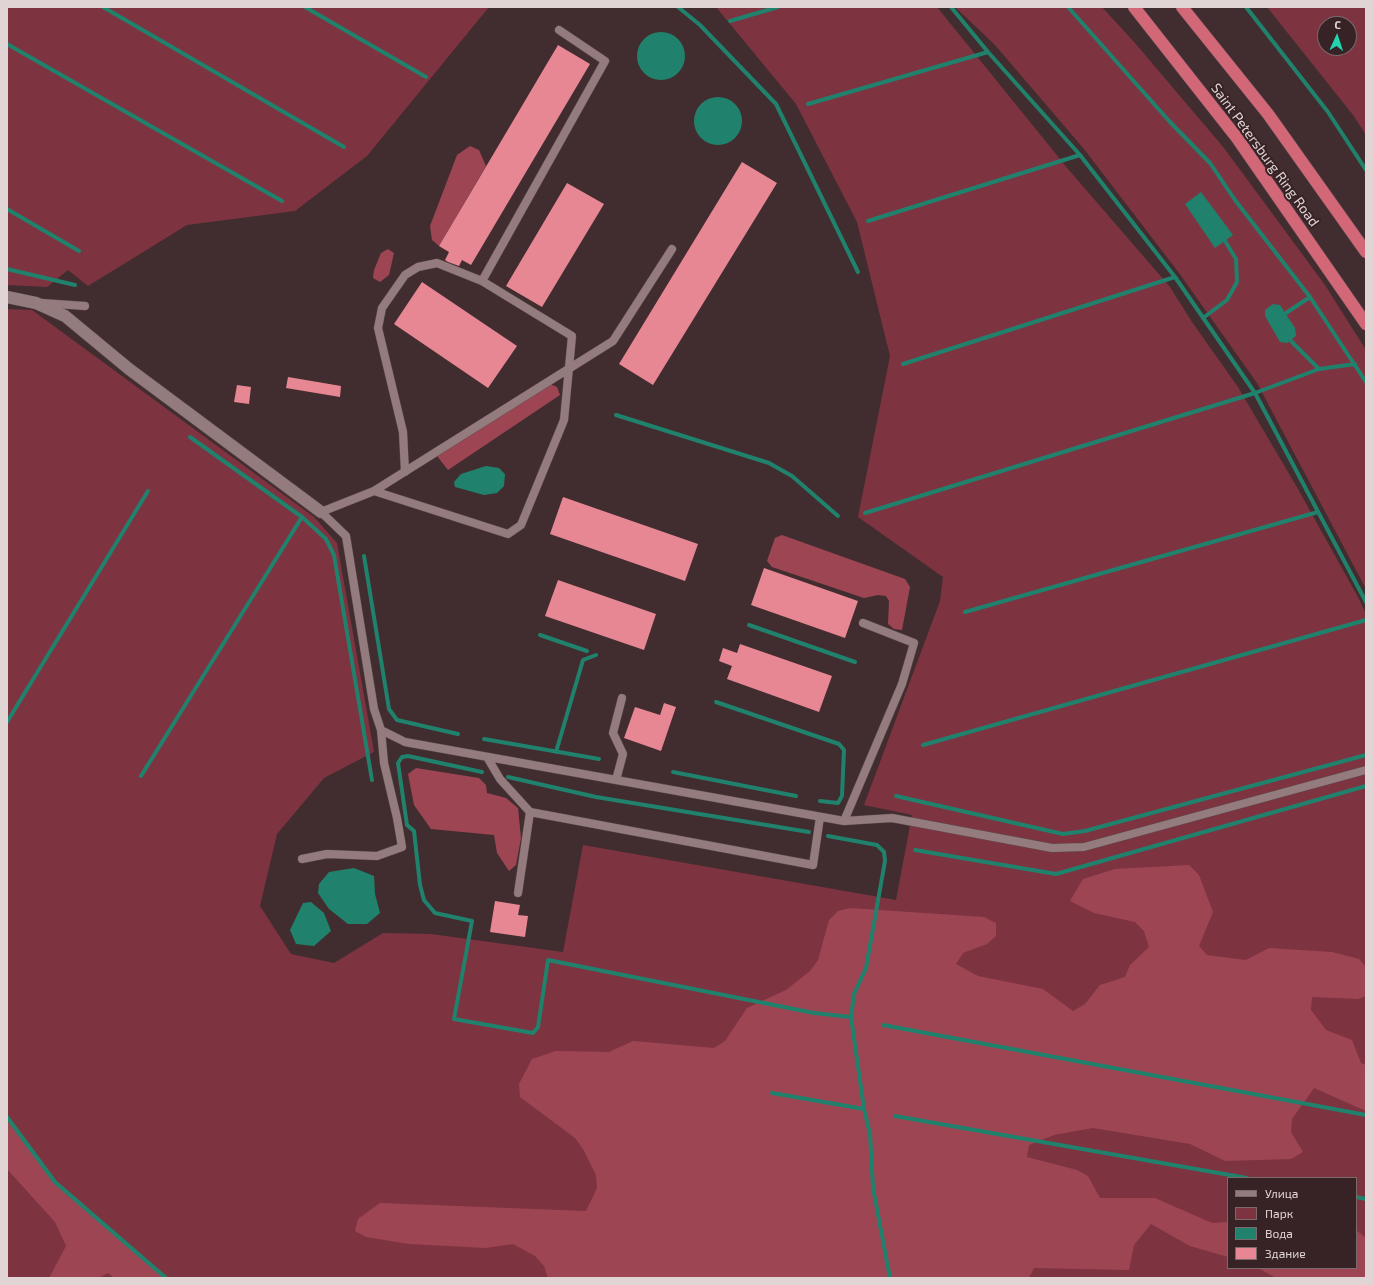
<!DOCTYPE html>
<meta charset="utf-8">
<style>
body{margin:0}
#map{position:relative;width:1373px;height:1285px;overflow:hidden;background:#412d2f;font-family:"Exo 2",sans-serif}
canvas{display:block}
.frame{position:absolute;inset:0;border:8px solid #e1d4d5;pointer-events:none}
.legend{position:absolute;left:1227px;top:1177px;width:130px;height:92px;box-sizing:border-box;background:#372325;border:1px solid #7b6a6b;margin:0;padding:5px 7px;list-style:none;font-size:12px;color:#e1d4d5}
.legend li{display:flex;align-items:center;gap:8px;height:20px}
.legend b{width:20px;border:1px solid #7b6a6b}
.north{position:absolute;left:1317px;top:16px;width:40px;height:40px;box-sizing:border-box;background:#372325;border:1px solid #7b6a6b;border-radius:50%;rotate:3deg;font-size:11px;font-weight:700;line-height:16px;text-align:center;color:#e1d4d5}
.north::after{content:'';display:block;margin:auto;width:14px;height:18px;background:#22d5af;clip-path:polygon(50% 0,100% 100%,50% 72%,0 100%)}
</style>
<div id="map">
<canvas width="1373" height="1285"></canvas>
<div class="frame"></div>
<ul class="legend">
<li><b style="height:5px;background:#947c7e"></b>Улица</li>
<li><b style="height:11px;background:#7e3340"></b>Парк</li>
<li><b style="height:11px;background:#20826c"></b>Вода</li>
<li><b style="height:11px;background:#e88794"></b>Здание</li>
</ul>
<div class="north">С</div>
</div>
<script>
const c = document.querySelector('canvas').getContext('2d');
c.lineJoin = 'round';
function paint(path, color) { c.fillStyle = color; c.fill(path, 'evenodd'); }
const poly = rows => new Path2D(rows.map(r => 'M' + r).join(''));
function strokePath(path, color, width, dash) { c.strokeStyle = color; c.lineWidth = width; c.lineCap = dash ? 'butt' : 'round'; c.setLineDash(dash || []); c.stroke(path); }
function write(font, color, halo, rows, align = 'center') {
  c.font = font + ' "Exo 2",sans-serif'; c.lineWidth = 4; c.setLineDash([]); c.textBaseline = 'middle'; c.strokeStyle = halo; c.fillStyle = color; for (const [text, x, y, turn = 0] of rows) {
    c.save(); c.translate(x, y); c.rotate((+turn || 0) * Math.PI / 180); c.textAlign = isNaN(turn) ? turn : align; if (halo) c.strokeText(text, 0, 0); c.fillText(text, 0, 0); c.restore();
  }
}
const green = poly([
 [7,7,489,7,367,156,295,211,187,225,88,286,68,270,47,287,7,285],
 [716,7,937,7,1068,169,1170,287,1192,322,1238,387,1298,489,1358,597,1366,614,1366,1278,7,1278,7,309,32,310,314,517,337,543,374,752,324,778,277,834,260,906,291,954,334,963,383,933,431,934,563,952,583,845,896,900,912,815,864,805,940,601,943,577,858,517,890,356,857,222,796,104],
 [1228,1178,1356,1178,1356,1268,1228,1268],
 [955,7,1102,7,1135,43,1224,148,1325,285,1366,350,1366,589,1257,383,1179,273,1084,149,995,45],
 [1267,7,1366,7,1366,135,1353,115],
 [1325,24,1349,24,1349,48,1325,48]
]);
const forest = poly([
 [470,146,479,150,486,166,439,246,432,240,430,226,457,155],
 [388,249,394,253,389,275,380,282,373,278,374,270,381,253],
 [550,384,557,387,560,395,448,470,437,456],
 [782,535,905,579,910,587,902,630,894,629,888,624,889,601,886,596,878,595,864,598,772,567,767,561,775,538],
 [416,768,479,778,486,785,487,793,506,798,518,808,521,838,516,865,509,871,497,853,494,835,431,829,414,805,408,774],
 [1189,865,1199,875,1213,912,1199,946,1207,955,1246,960,1269,948,1332,952,1359,959,1366,967,1366,996,1358,999,1312,997,1311,1010,1326,1030,1352,1040,1361,1063,1366,1065,1366,1111,1314,1088,1292,1119,1291,1132,1303,1152,1291,1159,1225,1161,1190,1144,1093,1128,1054,1135,1029,1145,1027,1157,1077,1170,1088,1176,1100,1198,1155,1198,1212,1223,1228,1222,1228,1257,1190,1246,1151,1224,1134,1245,1129,1270,1034,1268,1029,1278,548,1278,544,1266,535,1256,513,1244,486,1248,409,1244,366,1237,355,1231,358,1219,380,1203,586,1211,597,1188,596,1175,583,1149,575,1138,520,1097,519,1084,532,1059,556,1051,609,1052,633,1041,714,1048,725,1041,747,1008,786,990,810,971,818,960,829,920,838,911,850,908,984,917,996,923,996,936,987,944,963,953,956,964,978,976,1043,989,1073,1011,1085,1004,1100,985,1125,977,1130,965,1149,947,1144,931,1135,922,1094,913,1070,901,1083,879,1115,869],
 [7,1117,55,1182,166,1278,114,1278,108,1273,98,1278,49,1278,66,1246,55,1222,7,1169],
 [1356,1230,1366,1238,1366,1278,1276,1278,1258,1268,1356,1268]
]);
const water = poly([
 '637 56a24 24 0 1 1 48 0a24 24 0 1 1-48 0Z',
 '694 121a24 24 0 1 1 48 0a24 24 0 1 1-48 0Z',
 [1201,192,1233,235,1215,248,1185,204],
 [1273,304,1280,305,1295,328,1296,336,1287,343,1280,342,1265,316,1265,310],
 [486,466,499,468,505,474,504,486,497,493,484,495,455,487,454,482,461,474],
 [354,868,374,876,375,894,380,913,367,924,348,924,329,909,318,893,319,884,329,872],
 [311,902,324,913,331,931,314,946,296,944,290,930,303,903]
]);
const stream = poly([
 [103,7,344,147],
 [305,7,426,77],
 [678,7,700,25,776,104,858,272],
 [951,7,988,52,1080,155,1175,277,1255,393,1366,602],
 [1068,7,1170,122,1210,163,1235,200,1310,297,1366,382],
 [1246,7,1328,112,1366,170],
 [730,21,778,7],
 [7,44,282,201],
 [808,104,988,52],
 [7,209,79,251],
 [868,221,1080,155],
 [7,269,75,285],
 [1286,313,1310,297],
 [1203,318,1227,300,1237,282,1236,259,1225,241],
 [1291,341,1319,369],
 [903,364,1175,277],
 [616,415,769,463,792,476,838,516],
 [190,437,302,517,326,539,334,555,372,780],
 [865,513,1255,393,1319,369,1355,364],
 [364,556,389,709,397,720,458,734],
 [965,612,1318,512],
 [749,625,855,662],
 [540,635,587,651],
 [716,702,839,744,844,750,842,796,838,803,820,801],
 [7,722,148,491],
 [484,739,599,759],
 [923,745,1366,620],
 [556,752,583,660,596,655],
 [482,772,408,756,402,757,398,763,407,825,414,831,420,885,424,900,435,913,472,921,454,1019,533,1033,538,1027,548,960,814,1013,851,1017],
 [673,772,796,796],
 [141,776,302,517],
 [508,777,596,797,809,832],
 [896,796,1063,834,1085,831,1366,755],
 [828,836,877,845,884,852,885,861,866,968,854,994,851,1017,864,1109,870,1134,873,1188,890,1278],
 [915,850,1056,874,1366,786],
 [883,1025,1366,1115],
 [772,1093,864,1109],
 [895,1116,1247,1178],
 [7,1117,55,1182,166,1278],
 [1356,1197,1366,1199]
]);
const building = poly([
 [558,45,590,64,471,265,462,260,459,266,448,262,445,260,449,252,439,246],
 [742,162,777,183,653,385,619,364],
 [567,183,604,204,542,307,506,286],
 [422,282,517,346,488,388,394,324],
 [288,377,341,386,340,397,286,388],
 [237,385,251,387,249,404,234,402],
 [563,497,698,544,685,581,550,534],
 [764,568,858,601,845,638,751,605],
 [558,580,656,614,644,650,545,616],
 [740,644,832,676,819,712,727,679,732,666,719,661,723,648,737,653],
 [664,703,676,707,661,751,624,738,635,707,660,715],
 [495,901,520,905,518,915,528,916,525,937,490,932]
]);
const service = poly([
 [482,281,605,61,559,30],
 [42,303,85,306],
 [405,472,403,432,378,328,382,308,405,275,418,267,437,263,482,281,572,336,564,420,521,525,508,534,374,491,321,512,346,536,374,709,381,730,405,742,844,821,892,818,1052,848,1084,847,1366,770],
 [374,491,613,341,672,249],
 [487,757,500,779,530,812,518,893],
 [616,780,623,754,613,733,622,698],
 [530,812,813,865,820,817],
 [844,821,902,684,914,643,863,623],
 [302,859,327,854,377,856,402,847,397,818,384,763,381,730]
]);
const minor = poly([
 [7,297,36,303,65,316,129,369,321,512]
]);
const motorway = poly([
 [1134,7,1237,138,1366,324],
 [1182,7,1268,114,1366,252]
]);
const streetNames = [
 ["Saint Petersburg Ring Road",1265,155,54]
];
paint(green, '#7e3340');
paint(forest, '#9e4554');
paint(water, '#20826c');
strokePath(stream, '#20826c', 4);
paint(building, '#e88794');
strokePath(service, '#5b4a4c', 9);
strokePath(minor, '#5b4a4c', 13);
strokePath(motorway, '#5b4a4c', 13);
strokePath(service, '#947c7e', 8);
strokePath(minor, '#947c7e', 12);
strokePath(motorway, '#d26778', 12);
write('14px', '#e1d4d5', '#372325', streetNames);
</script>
